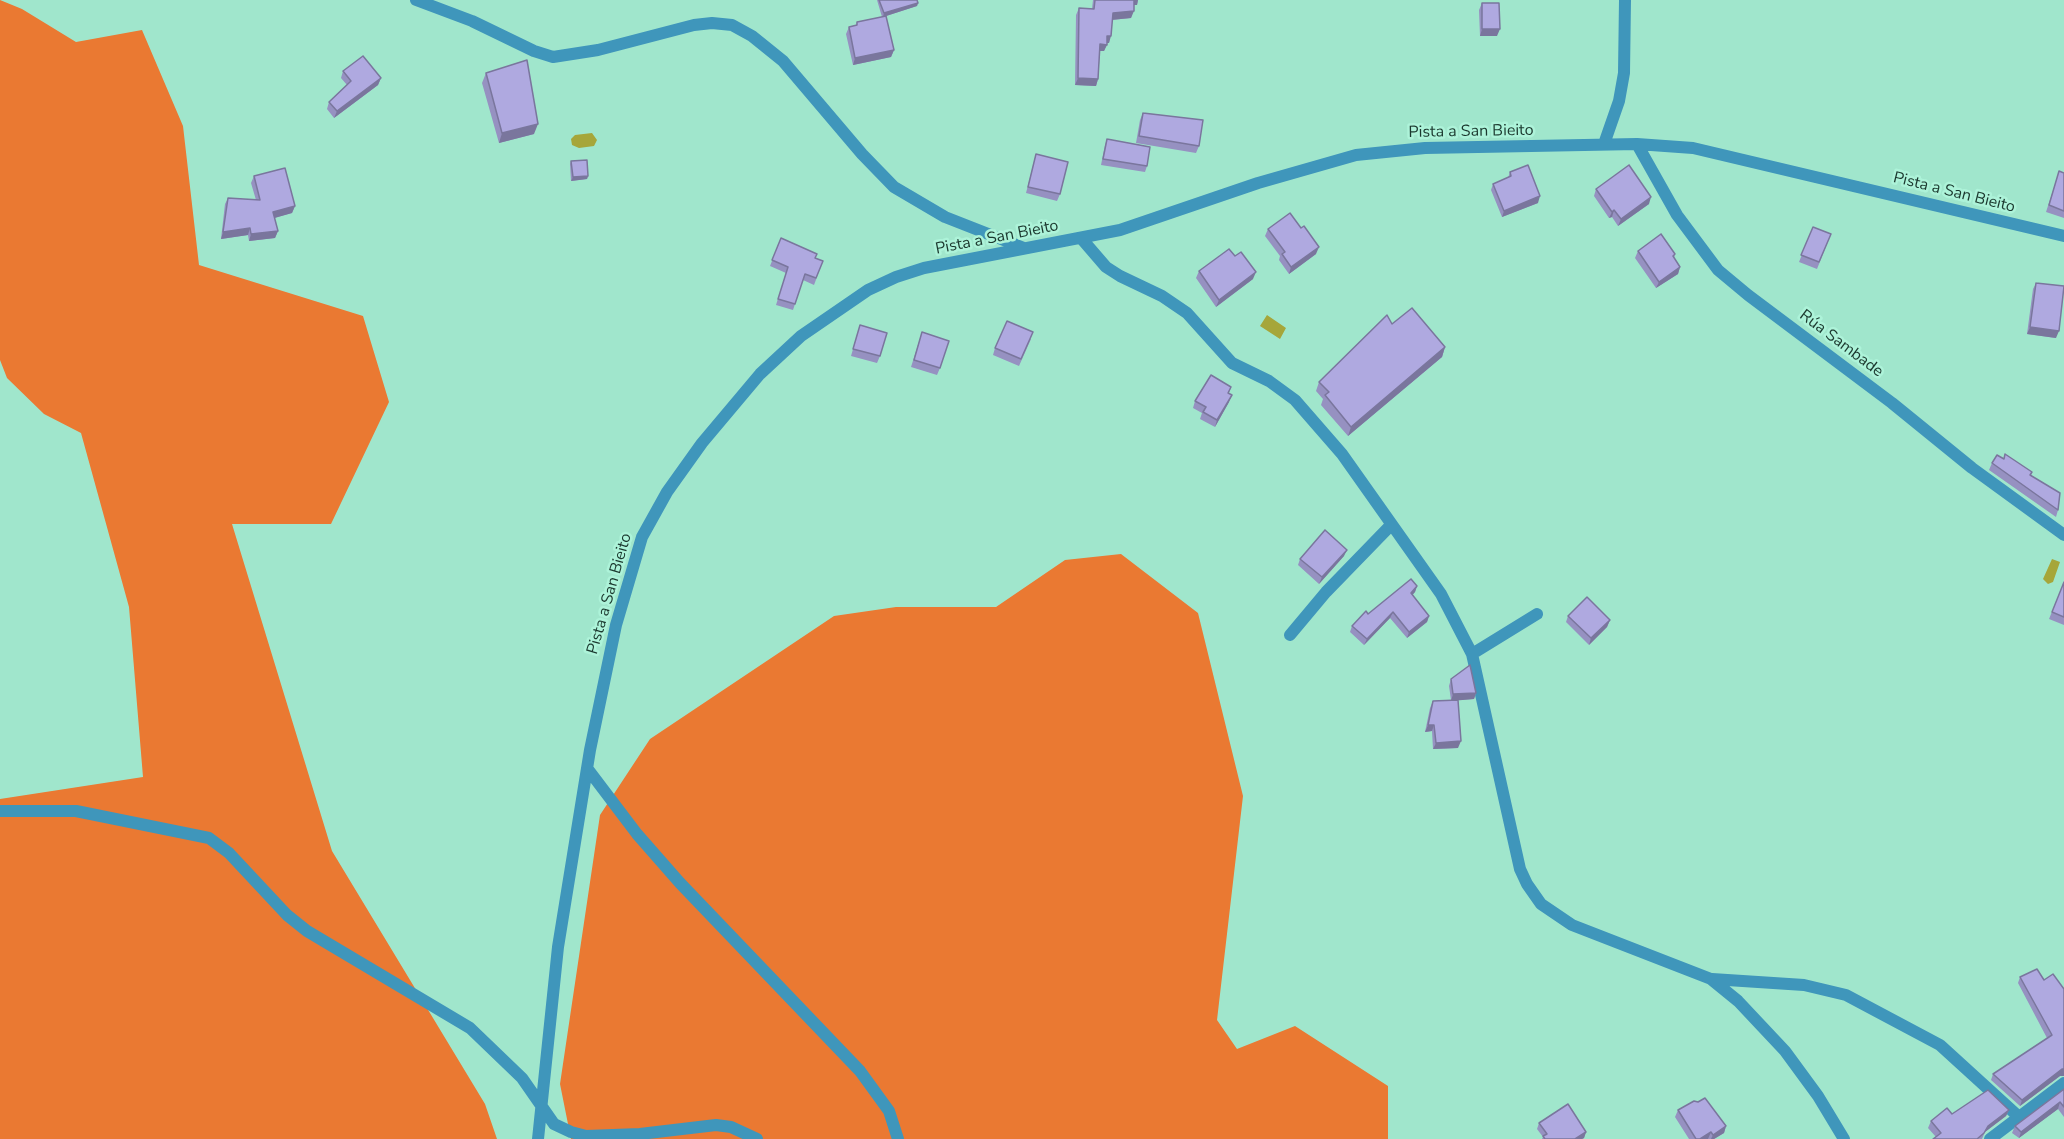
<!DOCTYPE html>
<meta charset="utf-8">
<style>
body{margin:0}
canvas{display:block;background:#a0e6cc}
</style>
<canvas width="2064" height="1139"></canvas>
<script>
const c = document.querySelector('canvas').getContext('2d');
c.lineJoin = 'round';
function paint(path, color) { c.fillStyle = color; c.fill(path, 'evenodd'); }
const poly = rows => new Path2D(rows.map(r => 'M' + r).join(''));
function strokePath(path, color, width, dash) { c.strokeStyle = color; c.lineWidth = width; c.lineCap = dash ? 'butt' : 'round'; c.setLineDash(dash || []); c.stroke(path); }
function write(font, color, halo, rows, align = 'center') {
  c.font = font + ' "Nunito Sans",sans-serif'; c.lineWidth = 5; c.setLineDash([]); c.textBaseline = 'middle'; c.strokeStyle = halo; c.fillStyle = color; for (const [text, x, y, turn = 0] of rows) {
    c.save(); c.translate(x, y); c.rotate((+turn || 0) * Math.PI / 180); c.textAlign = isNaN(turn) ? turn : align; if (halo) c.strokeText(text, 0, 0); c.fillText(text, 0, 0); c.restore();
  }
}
const forest = poly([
 [0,0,22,9,76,42,142,30,183,126,199,265,363,316,389,402,331,524,232,524,332,851,485,1104,497,1139,0,1139,0,799,143,777,129,607,81,433,44,414,7,378,0,360],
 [1121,554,1198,613,1243,796,1217,1020,1237,1049,1295,1026,1388,1086,1388,1139,571,1139,560,1084,600,815,650,739,834,616,896,607,996,607,1065,560]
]);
const water = poly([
 [592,133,597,140,594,146,579,148,572,145,571,139,575,135],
 [1267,315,1286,328,1280,339,1260,326],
 [2052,559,2060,562,2053,582,2048,584,2043,579]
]);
const street = poly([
 [416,0,472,21,534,51,553,57,598,50,694,25,712,23,732,25,752,36,783,61,862,154,894,187,945,217,1024,248],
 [1604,144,1619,101,1624,73,1625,0],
 [1637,144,1677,215,1718,270,1748,295,1892,403,1972,468,2064,535],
 [1081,238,1106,267,1120,276,1162,296,1187,313,1232,363,1269,381,1295,400,1342,454,1441,594,1472,654,1520,869,1527,884,1541,904,1572,925,1711,979,1738,1001,1785,1051,1818,1096,1844,1139],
 [1290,635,1326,592,1391,525],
 [1472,654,1537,614],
 [587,768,637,834,680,883,860,1071,889,1111,898,1139],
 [0,811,76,811,209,838,229,853,287,915,307,931,470,1028,522,1078,554,1124,571,1132,586,1136,640,1134,716,1125,731,1127,757,1139],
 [1712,979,1804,985,1846,995,1940,1045,2019,1117],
 [538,1139,558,947,590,750,616,625,642,537,667,492,702,443,760,374,801,336,868,290,896,277,924,268,1120,230,1258,183,1356,155,1425,148,1637,144,1693,148,2064,236],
 [1990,1139,2064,1083]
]);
const wall = poly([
 [877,0,917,0,918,3,917,6,886,16,894,50,891,57,853,65,846,34,849,27,856,25,857,22,882,17],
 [1093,0,1138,0,1137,5,1134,5,1131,18,1112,20,1109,43,1107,43,1104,51,1100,51,1098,79,1096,86,1075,85,1076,15,1079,8,1092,9],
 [1482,3,1497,36,1480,36,1479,10],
 [343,71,381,78,378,85,334,118,327,109,329,102,347,85,341,78],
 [486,73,534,134,499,143,482,83],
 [1143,113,1199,146,1196,153,1136,143,1140,120],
 [1107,139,1147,166,1145,172,1101,165,1105,145],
 [1036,154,1060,194,1057,201,1026,193],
 [571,161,588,176,587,179,571,181,570,164],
 [1510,172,1538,203,1502,217,1491,190,1493,184,1508,178],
 [2064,173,2064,218,2046,212,2057,178],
 [254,176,295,206,292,213,274,218,278,231,275,238,249,241,248,235,221,239,225,204,228,198,256,200,251,183],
 [1596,189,1649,204,1618,226,1612,217,1609,218,1594,196],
 [1813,227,1831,234,1817,269,1799,262],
 [1301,228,1316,254,1289,274,1279,260,1280,256,1265,236,1268,229],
 [781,238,815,258,823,261,814,285,803,280,793,310,776,305,786,273,770,266],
 [1638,251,1675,254,1674,258,1680,267,1678,274,1656,288,1635,258],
 [1199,271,1253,279,1216,307,1196,278],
 [2036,283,2056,338,2027,334,2033,289],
 [1392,324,1445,347,1442,357,1348,436,1321,405,1323,399,1316,391,1319,382],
 [858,332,880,356,877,363,851,356],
 [922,332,940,368,937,375,911,367],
 [1031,339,1019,366,993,355,995,348],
 [1231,387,1229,393,1229,402,1215,427,1200,419,1202,413,1193,408,1195,401],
 [2004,459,2032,472,2031,475,2058,510,2056,517,1989,470,1992,463],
 [1344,556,1319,584,1298,565,1300,559],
 [2064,582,2064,625,2049,619],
 [1417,586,1415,592,1412,595,1429,616,1427,622,1407,638,1390,618,1364,645,1350,632,1352,626,1368,614],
 [1568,616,1610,620,1607,627,1589,645,1566,622],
 [1451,679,1476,693,1474,699,1458,700,1458,748,1433,749,1432,731,1425,732,1430,708,1433,701,1451,700,1449,686],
 [2020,977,2044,980,2060,1076,2020,1106,1991,1080,1993,1074,2047,1038,2018,983],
 [2064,1089,2064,1117,2058,1109,2019,1138,2012,1133,2015,1126],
 [1678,1110,1726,1126,1724,1133,1714,1139,1689,1139,1675,1117],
 [2009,1110,2006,1116,1985,1132,1982,1139,1933,1139,1936,1137,1928,1128,1931,1121,1952,1114],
 [1539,1123,1586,1132,1584,1138,1582,1139,1542,1139,1543,1137,1537,1129]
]);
const shadedWall = poly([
 [1134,0,1138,0,1137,5,1132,5],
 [918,3,917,6,883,17,884,13],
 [1134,11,1131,18,1110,20,1113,13],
 [1482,29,1500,29,1497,36,1480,36],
 [1107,36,1111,36,1109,43,1105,43],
 [1100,44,1107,45,1104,51,1098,51],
 [894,50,891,57,853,65,855,58],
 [381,78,378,85,334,118,337,111],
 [1078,78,1098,79,1096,86,1075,85],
 [538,124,534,134,499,143,502,133],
 [588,176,587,179,571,181,573,177],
 [1540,196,1538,203,1502,217,1504,211],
 [1651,197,1649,204,1618,226,1621,219],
 [295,206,292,213,271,219,273,212],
 [1614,210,1612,217,1609,218,1612,212],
 [250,228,248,235,221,239,223,232],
 [278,231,275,238,249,241,251,234],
 [1319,247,1316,254,1289,274,1291,267],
 [1680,267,1678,274,1656,288,1659,282],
 [1256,272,1253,279,1216,307,1219,300],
 [2030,327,2059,331,2056,338,2027,334],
 [1445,347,1442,357,1348,436,1351,427],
 [1232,395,1229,402,1215,427,1217,420],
 [1347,550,1344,556,1319,584,1322,577],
 [1417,586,1415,592,1409,599,1411,593],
 [1393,612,1390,618,1364,645,1367,639],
 [1429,616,1427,622,1407,638,1409,632],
 [1610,620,1607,627,1589,645,1591,638],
 [1476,693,1474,699,1451,701,1453,694],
 [1428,725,1434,725,1432,731,1425,732],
 [1461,741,1458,748,1433,749,1436,743],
 [2062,1069,2064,1069,2064,1076,2060,1076,2020,1106,2022,1100],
 [2060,1102,2058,1109,2019,1138,2021,1132],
 [2009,1110,2006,1116,1985,1132,1988,1126],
 [1726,1126,1724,1133,1714,1139,1711,1139,1713,1135],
 [1586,1132,1584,1138,1582,1139,1575,1139],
 [1711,1132,1708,1139,1700,1139]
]);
const building = poly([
 [879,0,917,0,918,3,884,13,879,0],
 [1095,0,1134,0,1134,11,1113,13,1111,36,1107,36,1107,45,1100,44,1098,79,1078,78,1079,8,1094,9,1095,0],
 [1482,3,1499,3,1500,29,1482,29,1482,3],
 [886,16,894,50,855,58,849,27,857,25,857,22,886,16],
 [363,56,381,78,337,111,329,102,351,81,343,71,363,56],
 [527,60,538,124,502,133,486,73,527,60],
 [1143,113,1203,120,1199,146,1139,136,1143,113],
 [1107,139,1150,147,1147,166,1103,159,1107,139],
 [1036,154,1068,162,1060,194,1028,187,1036,154],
 [587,160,588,176,573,177,571,161,587,160],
 [1528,165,1540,196,1504,211,1493,184,1511,176,1510,172,1528,165],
 [1629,165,1651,197,1621,219,1614,210,1612,212,1596,189,1629,165],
 [285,168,295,206,273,212,278,231,251,234,250,228,223,232,228,198,260,200,254,176,285,168],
 [2059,171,2064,173,2064,211,2049,205,2059,171],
 [1290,213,1301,228,1304,226,1319,247,1291,267,1282,254,1285,252,1268,229,1290,213],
 [1813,227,1831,234,1819,262,1801,255,1813,227],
 [1661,234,1675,254,1673,256,1680,267,1659,282,1638,251,1661,234],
 [781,238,817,254,815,258,823,261,816,278,805,274,795,304,778,299,788,267,772,260,781,238],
 [1229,249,1235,256,1241,252,1256,272,1219,300,1199,271,1229,249],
 [2036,283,2064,286,2059,331,2030,327,2036,283],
 [1412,308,1445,347,1351,427,1325,395,1329,392,1319,382,1387,315,1392,324,1412,308],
 [1007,321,1033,332,1021,359,995,348,1007,321],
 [860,325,887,333,880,356,853,349,860,325],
 [922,332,949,341,940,368,914,360,922,332],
 [1211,375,1231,387,1228,393,1232,395,1217,420,1203,412,1206,407,1195,401,1211,375],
 [2005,454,2032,472,2030,475,2060,493,2058,510,1992,463,1997,455,2004,459,2005,454],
 [1325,530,1347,550,1322,577,1300,559,1325,530],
 [1411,579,1417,586,1411,593,1429,616,1409,632,1393,612,1367,639,1352,626,1366,611,1368,614,1411,579],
 [2064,582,2064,617,2052,612,2064,582],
 [1587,597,1610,620,1591,638,1568,616,1587,597],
 [1470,665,1476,693,1453,694,1451,679,1470,665],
 [1458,700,1461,741,1436,743,1434,725,1428,725,1433,701,1458,700],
 [2037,969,2044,980,2053,974,2064,989,2064,1069,2062,1069,2022,1100,1993,1074,2052,1035,2020,977,2037,969],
 [2064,1089,2064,1107,2060,1102,2021,1132,2015,1126,2064,1089],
 [1988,1090,2009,1110,1988,1126,1984,1133,1977,1139,1933,1139,1941,1133,1931,1121,1947,1108,1952,1114,1988,1090],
 [1705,1098,1726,1126,1713,1135,1711,1132,1700,1139,1696,1139,1678,1110,1694,1101,1698,1102,1705,1098],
 [1568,1104,1586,1132,1575,1139,1545,1139,1543,1136,1547,1134,1539,1123,1568,1104]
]);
const streetNames = [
 ["Pista a San Bieito",1471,132,-1],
 ["Pista a San Bieito",1954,193,14],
 ["Pista a San Bieito",997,238,-11],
 ["Rúa Sambade",1841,344,37],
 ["Pista a San Bieito",610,594,-74]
];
paint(forest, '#ea7932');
paint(water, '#a6a63a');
strokePath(street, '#3f96bb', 12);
paint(wall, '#9691c1');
paint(shadedWall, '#7a769d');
paint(building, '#afa9e0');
strokePath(building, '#7a769d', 1.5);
write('16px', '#1b382e', '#adf3d9', streetNames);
</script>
